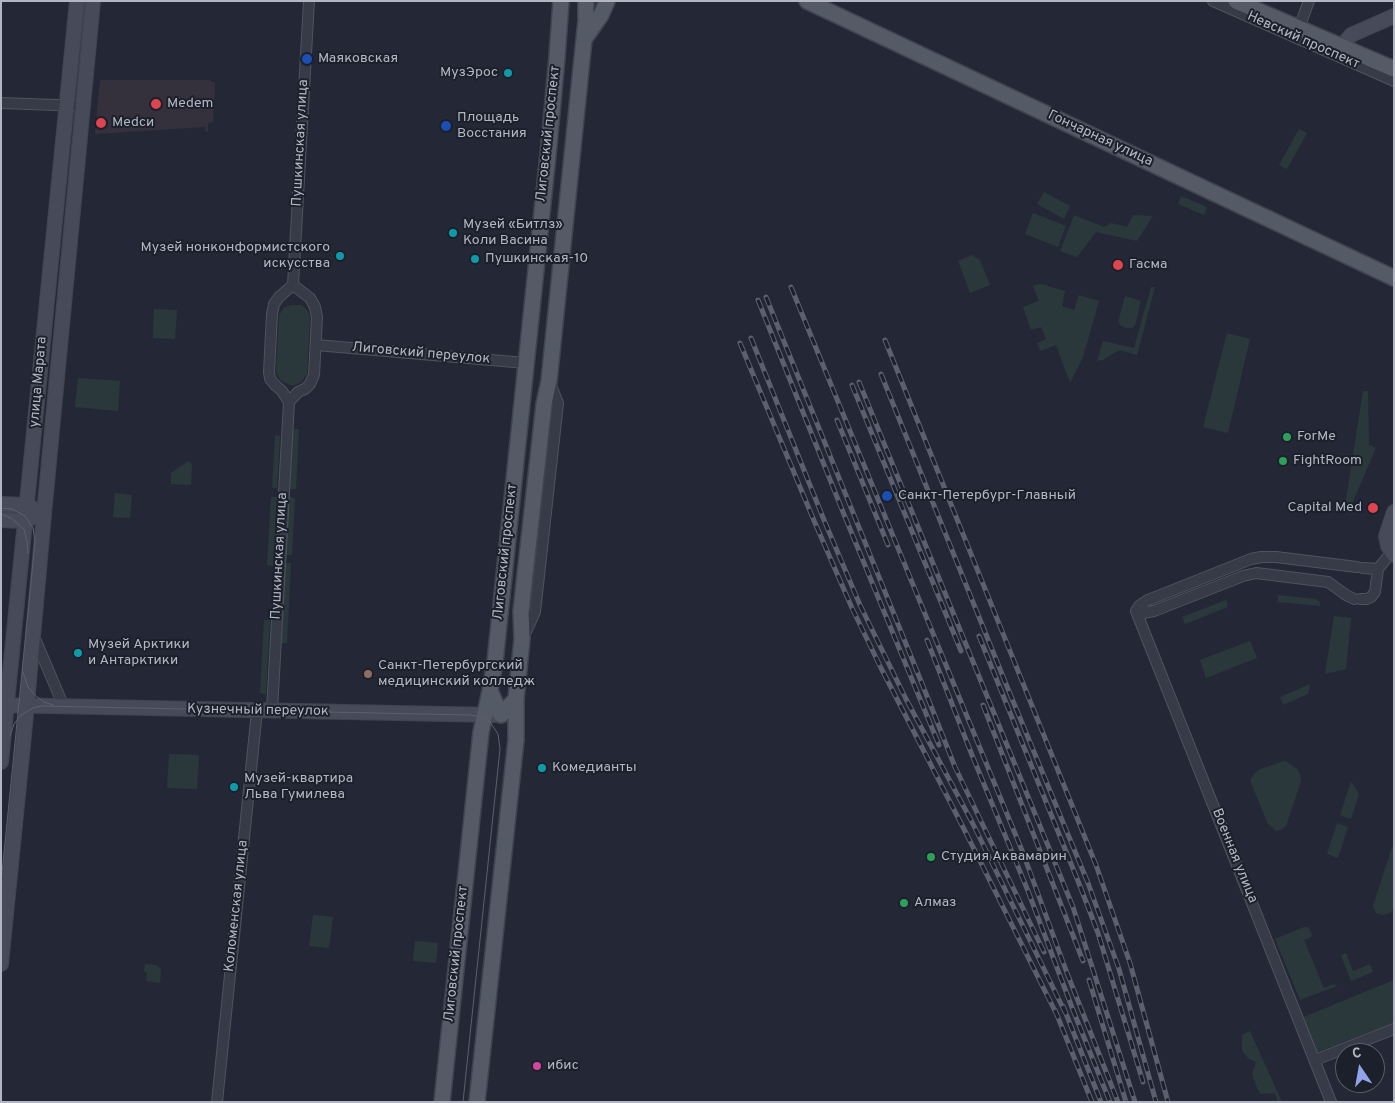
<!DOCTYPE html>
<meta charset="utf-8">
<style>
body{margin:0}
#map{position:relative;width:1395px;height:1103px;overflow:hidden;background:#242836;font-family:Overpass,sans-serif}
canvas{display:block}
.frame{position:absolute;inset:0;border:2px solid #b2b6c3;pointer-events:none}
.north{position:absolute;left:1335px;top:1043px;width:50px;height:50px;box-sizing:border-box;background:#1c202b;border:1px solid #585c68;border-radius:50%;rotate:348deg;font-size:14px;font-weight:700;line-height:20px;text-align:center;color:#b2b6c3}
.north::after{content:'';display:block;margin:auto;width:18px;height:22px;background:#90a4ea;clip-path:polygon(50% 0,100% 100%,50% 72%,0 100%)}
</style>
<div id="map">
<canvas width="1395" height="1103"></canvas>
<div class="frame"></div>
<div class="north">С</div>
</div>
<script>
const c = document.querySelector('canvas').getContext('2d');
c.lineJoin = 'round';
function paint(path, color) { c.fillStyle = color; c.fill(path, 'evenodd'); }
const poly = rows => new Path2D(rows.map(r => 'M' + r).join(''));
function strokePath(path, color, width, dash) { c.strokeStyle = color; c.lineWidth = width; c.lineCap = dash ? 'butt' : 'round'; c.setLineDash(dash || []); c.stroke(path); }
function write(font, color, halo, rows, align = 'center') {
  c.font = font + ' Overpass,sans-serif'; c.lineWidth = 4; c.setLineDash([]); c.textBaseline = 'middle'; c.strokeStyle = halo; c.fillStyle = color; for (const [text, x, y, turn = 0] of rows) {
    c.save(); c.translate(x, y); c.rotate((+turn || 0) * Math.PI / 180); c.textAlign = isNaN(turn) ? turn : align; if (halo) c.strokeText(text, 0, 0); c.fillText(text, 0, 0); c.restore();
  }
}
const medical = poly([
 [100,80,209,80,215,83,213,122,208,123,208,132,205,131,205,127,95,134]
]);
const green = poly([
 [1299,129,1307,133,1287,169,1279,165],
 [1044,192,1070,206,1064,219,1037,204],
 [1181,196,1207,207,1204,215,1178,204],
 [1033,213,1066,226,1058,247,1025,234],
 [1074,215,1104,227,1111,223,1127,227,1133,215,1153,216,1137,241,1096,232,1077,257,1060,251],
 [972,255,980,260,990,285,970,293,958,261],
 [1041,284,1065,291,1062,306,1074,310,1079,295,1099,301,1083,357,1070,383,1056,345,1040,351,1037,343,1046,339,1041,327,1031,330,1023,307,1039,301,1033,286],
 [1151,287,1155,287,1137,355,1119,350,1103,360,1097,361,1103,341,1134,348],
 [1125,296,1141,301,1135,326,1131,328,1126,328,1121,326,1118,322],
 [291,305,301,305,306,309,309,313,310,320,307,374,301,382,295,385,290,385,280,380,276,371,279,315,285,307],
 [154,309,177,310,175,339,153,338],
 [1227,333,1250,339,1228,433,1203,427],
 [78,378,120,381,118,411,75,407],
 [1363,391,1368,391,1369,445,1376,448,1348,513,1344,512],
 [293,429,299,429,296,489,290,489],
 [275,435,280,436,277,488,272,488],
 [188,461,192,464,191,485,171,484,171,473],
 [115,493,132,495,130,518,113,517],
 [271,497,277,497,273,566,267,565],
 [289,497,295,498,292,555,286,555],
 [286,563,291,563,287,643,281,643],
 [1278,595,1316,599,1320,602,1320,606,1278,602],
 [1226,600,1228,607,1185,624,1182,617],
 [1334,616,1351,618,1346,669,1325,674],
 [264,620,270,620,266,694,260,693],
 [1250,641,1257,658,1206,678,1200,660],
 [1310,684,1308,694,1283,705,1280,697],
 [169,754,199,755,197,789,167,788],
 [1286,761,1297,769,1300,775,1301,781,1286,826,1282,829,1277,831,1268,824,1251,783,1251,778,1258,770,1281,762],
 [1351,781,1359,794,1351,819,1340,815],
 [1337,823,1348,827,1338,858,1327,854],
 [1392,847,1394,847,1394,909,1390,913,1382,915,1376,913,1373,906],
 [313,915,333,917,329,948,309,946],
 [1304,927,1307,927,1310,929,1312,935,1311,937,1304,940,1324,988,1334,984,1337,986,1300,1000,1275,939],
 [415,941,438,943,436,963,413,961],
 [1346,953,1353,971,1370,964,1373,972,1351,981,1341,955],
 [145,964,156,965,161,969,160,983,146,981,147,973,144,971],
 [1394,980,1394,1023,1315,1053,1301,1018],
 [1250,1031,1282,1102,1278,1102,1275,1093,1261,1094,1257,1088,1252,1074,1256,1062,1249,1059,1242,1051,1242,1035]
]);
const street = poly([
 [1213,1,1394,81],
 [586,19,597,1],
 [1299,28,1309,1],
 [1,103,84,106],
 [316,345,526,363],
 [289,402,298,392,305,389,310,384,314,375,317,317,315,307,310,298,293,285],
 [1363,568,1378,569],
 [1354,599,1346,595,1328,582,1256,573,1243,576,1154,611,1143,613,1136,611,1139,606,1148,600,1251,559,1261,557,1276,557,1357,567],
 [1360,599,1367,599,1371,597,1375,592,1378,569,1394,549],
 [1136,611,1331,1102],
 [33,634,64,707],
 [524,636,535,612,558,403,549,381],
 [272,711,289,402,282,391,275,385,270,379,269,372,272,314,274,304,279,297,293,285,309,1],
 [1315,1060,1394,1029],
 [217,1102,257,711]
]);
const secondary = poly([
 [1341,47,1351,35,1394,16],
 [1,504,27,505,34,509],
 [1394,512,1386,536,1388,546,1394,555],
 [1,520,25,521,34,517],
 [1,705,495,715],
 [1,762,77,1],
 [1,964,25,725,44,514,93,1]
]);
const primary = poly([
 [807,1,1394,278],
 [1236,1,1394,69],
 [585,38,601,15,607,1],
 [490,691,501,715,516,699],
 [442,1102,481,732,490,691,495,662,549,145,557,57,561,1],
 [477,1102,516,740,516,699,522,639,521,611,544,404,549,381,578,98,586,20,586,1]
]);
const tram = poly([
 [1,508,12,509,25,516,33,528,35,542,1,883],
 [1,514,11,518,24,529,27,541,28,553],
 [23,672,28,687,36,696,44,702,53,705],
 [10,736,14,724,21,715,33,708,41,706,470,715,477,716,490,722,498,734,500,749,463,1102]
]);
const rail = poly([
 [791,287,1023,853,1067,973,1118,1102],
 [766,297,929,701,955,767,1044,952],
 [758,300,843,512,939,745],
 [751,338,824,520,860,605,906,699,972,822,1065,1012],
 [885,340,1096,865,1130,963,1168,1102],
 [740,343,815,523,852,608,881,668,965,831,1058,1017],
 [881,374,1006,684,1088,883,1119,969,1156,1102],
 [859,382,1073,907,1135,1102],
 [852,385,961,651],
 [837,420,888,545],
 [979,636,1080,886,1098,933,1143,1082],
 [927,640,972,755,1028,891,1073,1010,1110,1102],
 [983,705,1083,961],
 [1089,980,1126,1102],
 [1063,1006,1101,1102],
 [1055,1010,1092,1102]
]);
const markers = [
 [307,59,6,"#1a4fb4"],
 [508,73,5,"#0f9aa8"],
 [156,104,6,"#e0444e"],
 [101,123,6,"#e0444e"],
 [446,126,6,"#1a4fb4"],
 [453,233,5,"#0f9aa8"],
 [340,256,5,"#0f9aa8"],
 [475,259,5,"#0f9aa8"],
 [1118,265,6,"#e0444e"],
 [1287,437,5,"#2e9e5b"],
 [1283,461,5,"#2e9e5b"],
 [887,496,6,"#1a4fb4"],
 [1373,508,6,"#e0444e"],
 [78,653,5,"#0f9aa8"],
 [368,674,5,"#8d6e63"],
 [542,768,5,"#0f9aa8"],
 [234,787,5,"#0f9aa8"],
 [931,857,5,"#2e9e5b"],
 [904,903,5,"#2e9e5b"],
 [537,1066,5,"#d1479c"]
];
const streetNames = [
 ["Невский проспект",1303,41,24],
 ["Лиговский проспект",549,134,-84],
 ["Гончарная улица",1100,139,25],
 ["Пушкинская улица",301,143,-87],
 ["Лиговский переулок",421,354,5],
 ["улица Марата",39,382,-85],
 ["Лиговский проспект",506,552,-84],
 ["Пушкинская улица",280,556,-87],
 ["Кузнечный переулок",258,711,1],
 ["Военная улица",1234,856,68],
 ["Коломенская улица",237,906,-84],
 ["Лиговский проспект",457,954,-84]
];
const poiNames = [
 ["Маяковская",318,59],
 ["МузЭрос",498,73,"right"],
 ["Medem",167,104],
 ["Площадь",457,118],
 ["Восстания",457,134],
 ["Medси",112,123],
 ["Музей «Битлз»",463,225],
 ["Коли Васина",463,241],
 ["Музей нонконформистского",330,248,"right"],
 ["искусства",330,264,"right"],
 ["Пушкинская-10",485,259],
 ["Гасма",1129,265],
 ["ForMe",1297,437],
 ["FightRoom",1293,461],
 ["Санкт-Петербург-Главный",898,496],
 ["Capital Med",1362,508,"right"],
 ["Музей Арктики",88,645],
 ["и Антарктики",88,661],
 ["Санкт-Петербургский",378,666],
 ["медицинский колледж",378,682],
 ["Комедианты",552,768],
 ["Музей-квартира",244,779],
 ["Льва Гумилева",244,795],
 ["Студия Аквамарин",941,857],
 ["Алмаз",914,903],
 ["ибис",547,1066]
];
paint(medical, '#34313c');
paint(green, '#2a383b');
strokePath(street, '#4f535e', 12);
strokePath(secondary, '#404450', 16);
strokePath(primary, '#404450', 18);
strokePath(street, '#373b47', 10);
strokePath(secondary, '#464a59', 14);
strokePath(primary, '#555a67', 15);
strokePath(tram, '#5b606f', 1);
strokePath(rail, '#5b606f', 5);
strokePath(rail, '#1c202b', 3, [9]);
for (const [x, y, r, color] of markers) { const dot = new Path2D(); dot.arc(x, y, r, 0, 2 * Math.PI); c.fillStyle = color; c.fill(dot); strokePath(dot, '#1c202b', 2); }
write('14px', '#b2b6c3', '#1c202b', streetNames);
write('14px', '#b2b6c3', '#1c202b', poiNames, 'left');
</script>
